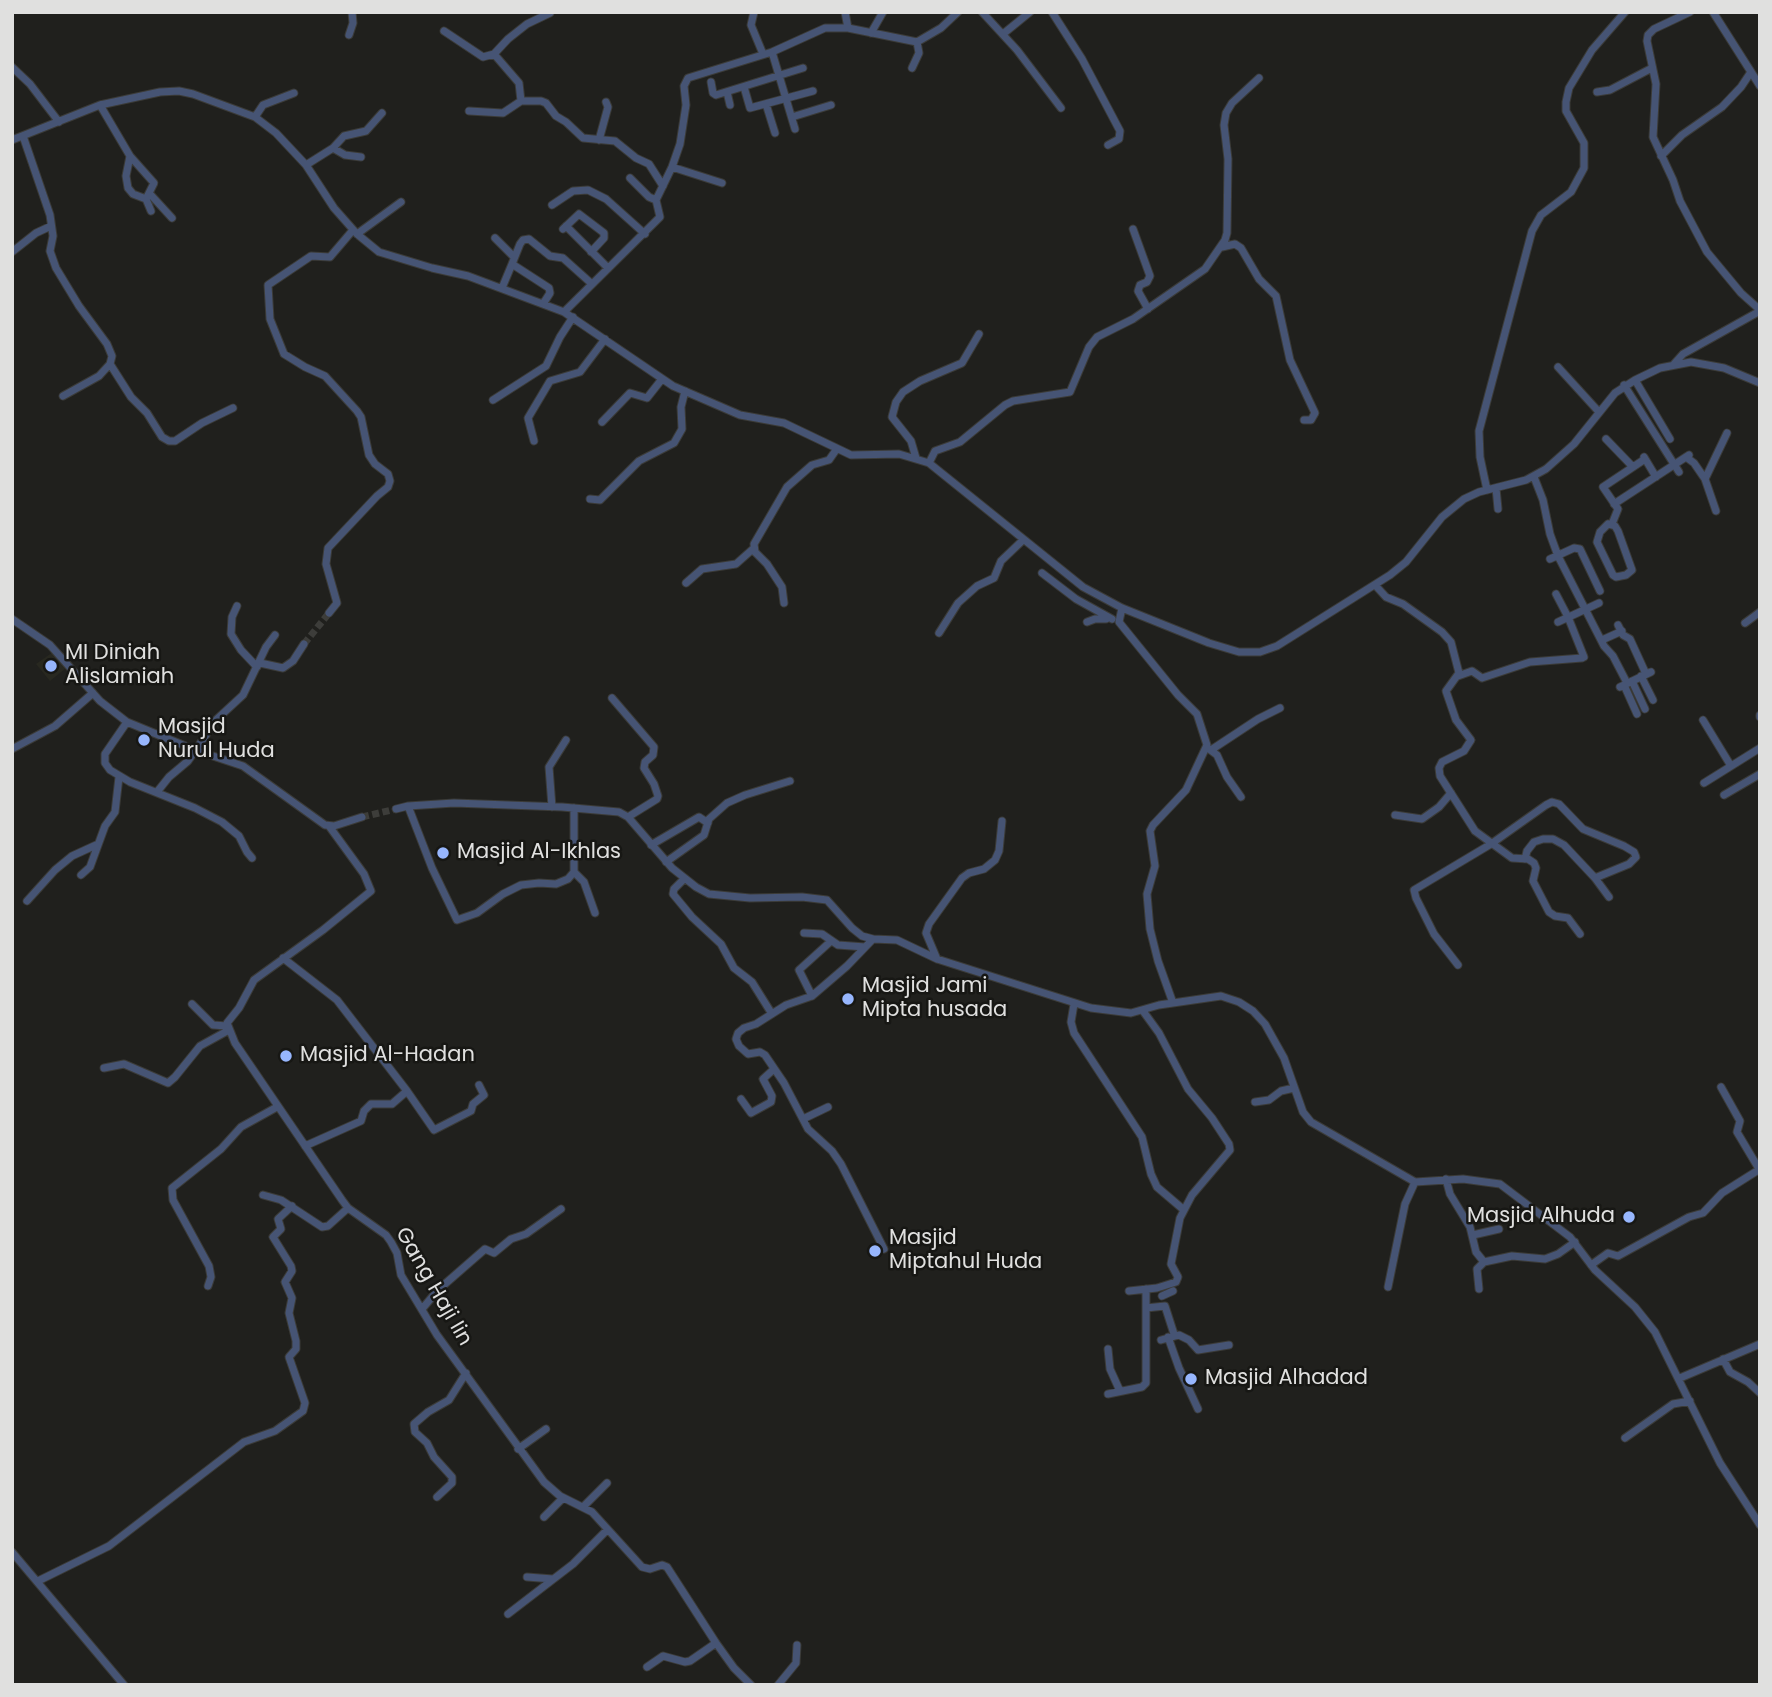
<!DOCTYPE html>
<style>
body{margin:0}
#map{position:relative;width:1772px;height:1697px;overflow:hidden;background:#20201d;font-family:Poppins,sans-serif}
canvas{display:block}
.frame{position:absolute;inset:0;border:14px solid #e0e0df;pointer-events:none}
</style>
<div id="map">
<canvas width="1772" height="1697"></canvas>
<div class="frame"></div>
</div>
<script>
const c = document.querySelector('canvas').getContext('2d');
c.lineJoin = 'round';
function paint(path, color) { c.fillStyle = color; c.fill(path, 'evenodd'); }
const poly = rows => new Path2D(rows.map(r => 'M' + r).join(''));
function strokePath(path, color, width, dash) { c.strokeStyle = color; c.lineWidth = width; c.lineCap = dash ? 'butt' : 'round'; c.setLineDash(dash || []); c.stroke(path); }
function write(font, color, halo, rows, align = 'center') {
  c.font = font + ' Poppins,sans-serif'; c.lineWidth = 5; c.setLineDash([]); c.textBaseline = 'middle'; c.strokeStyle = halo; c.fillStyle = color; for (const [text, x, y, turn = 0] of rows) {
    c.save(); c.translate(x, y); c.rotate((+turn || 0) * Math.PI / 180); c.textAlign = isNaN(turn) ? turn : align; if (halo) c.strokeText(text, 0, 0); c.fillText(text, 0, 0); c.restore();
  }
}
const built = poly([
 [53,652,66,668,50,681,36,664]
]);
const minorTunnel = poly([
 [304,644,329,613],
 [362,817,396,809]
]);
const minor = poly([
 [754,12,751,25,763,54],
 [845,12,848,28],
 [982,12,1017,50,1061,108],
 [1052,12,1082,59,1120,131,1119,139,1108,145],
 [1690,12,1654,29,1648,35,1647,41,1656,84,1653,137,1673,180,1680,201,1707,252,1741,293,1760,310],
 [1713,12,1760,86],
 [444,31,483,57,494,54],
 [871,33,883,12],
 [1003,34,1030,12],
 [349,35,353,23,352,12],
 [772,52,795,129],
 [12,67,30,84,59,122],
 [912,68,919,53,917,42],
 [711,82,713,93,716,95,803,68],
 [744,87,750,108,813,91],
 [727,92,730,105],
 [1597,92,1610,90,1652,68],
 [521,101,519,83,494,54,508,39,527,24,550,13],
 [766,104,775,133],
 [100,105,130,156,126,176,128,188,133,194,146,199,151,211],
 [469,111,503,113,521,101,541,101,546,103,556,116,566,122,583,138,615,141,636,158,649,164,663,186],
 [255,117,263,105,294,93],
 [792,117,831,105],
 [23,136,50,215,53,236,50,251,56,268,79,306,107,344,112,356,110,364,131,397,147,413,162,437,169,441,175,441,202,423,233,408],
 [12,140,100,105,160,92,179,91,193,94,255,117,276,133,306,165,334,208,357,234,379,252,432,268,468,276,564,312,673,386,740,415,784,423,851,455,899,454,929,463,1083,587,1122,608,1209,643,1239,652,1260,652,1277,646,1390,575,1406,562,1442,517,1464,499,1479,492,1526,480,1546,469,1574,444,1615,393,1635,380,1660,368,1691,362,1724,368,1760,383],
 [599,140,608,107,606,102],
 [333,148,344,136,366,131,382,113],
 [130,156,154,183,146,199],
 [1661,156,1682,135,1722,107,1741,87,1751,72],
 [306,165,333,148,345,155,361,157],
 [672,167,722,183],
 [630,178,649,197,656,200],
 [150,194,172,218],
 [552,205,573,191,588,190,606,199,645,234],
 [566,226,608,268],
 [563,229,579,214,604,233,604,238,591,252],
 [1133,229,1150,276,1147,282,1140,285,1138,291,1148,309],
 [357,234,401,202],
 [495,238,514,257],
 [1222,247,1235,244,1241,248,1259,279,1276,296,1290,360,1315,413,1311,420,1304,420],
 [12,252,36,233,51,226],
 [512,264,520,244,523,240,529,239,550,256,563,258,592,284],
 [502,288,512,264,549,288,550,293,543,304],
 [564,312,660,217,656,200,672,167,680,144,686,105,684,86,688,78,772,52,825,28,848,28,917,42,941,28,958,12],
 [1674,364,1683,354,1760,311],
 [1558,367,1599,412],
 [1635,380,1670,439],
 [1624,385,1679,472],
 [63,396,99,376,110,364],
 [493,400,546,366,560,337,573,317],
 [602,422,630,393,647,398,662,379],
 [1606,439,1633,467],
 [534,441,528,418,550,381,580,372,605,339],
 [1644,457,1656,477],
 [1686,457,1694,463,1705,479],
 [916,458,911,441,892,417,896,402,903,392,920,381,962,363,979,334],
 [929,463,935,451,960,442,1005,405,1013,401,1070,392,1089,347,1097,337,1133,319,1205,269,1225,240,1227,233,1228,159,1224,125,1226,113,1232,103,1259,78],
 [1534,477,1543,500,1550,534,1558,556,1604,646,1613,656,1627,683],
 [1496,488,1498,509],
 [1487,490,1480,457,1479,431,1532,231,1541,215,1571,192,1584,168,1584,143,1566,111,1566,102,1569,88,1592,50,1625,12],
 [590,499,600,500,639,461,674,443,682,429,681,407,685,391],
 [1614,504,1689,455],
 [1716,511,1705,479,1727,433],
 [1608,524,1615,526,1618,531,1632,570,1626,575,1616,577,1613,575,1597,542,1600,532,1608,524],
 [1612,524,1618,509,1603,487,1645,459],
 [1550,559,1574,548,1580,549,1600,591],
 [1042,573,1076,599,1112,619],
 [686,583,702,569,736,564,754,548],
 [1375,585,1386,597,1403,604,1442,632,1451,642,1459,673,1446,691,1456,720,1471,740,1464,751,1442,762,1439,768,1440,776,1475,831,1512,858,1528,859,1534,863,1536,868,1533,881,1549,912,1555,916,1568,918,1580,934],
 [1556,594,1568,617,1584,657],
 [784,603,782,587,767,564,755,552,754,544,787,487,812,465,829,460,836,450],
 [237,606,232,617,231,634,241,650,257,667],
 [1122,608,1119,622,1178,695,1197,714,1207,745,1186,790,1153,825,1150,831,1155,866,1147,894,1150,929,1158,961,1173,1003],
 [329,613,337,603,326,564,328,548,377,496,388,487,390,481,388,474,375,464,369,455,361,417,357,411,325,376,305,367,284,354,270,319,268,285,311,256,330,257,353,230],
 [12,619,50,645,100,701,127,722,195,750,243,766,325,825,334,826,362,817],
 [1087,622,1095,619,1106,619],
 [1558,622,1599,603],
 [1745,623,1760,612],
 [1618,625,1623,635,1630,639,1646,674],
 [939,633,958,603,977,586,994,578,1001,561,1023,540],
 [1602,640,1622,631],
 [260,663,283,668,293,661,304,644],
 [1458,676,1472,671,1482,678,1530,662,1582,658],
 [1641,676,1653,700],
 [1632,681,1645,709],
 [1624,685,1637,714],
 [1620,687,1651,672],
 [612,698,654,747,653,755,645,762,644,768,654,784,658,796,657,799,628,817],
 [1760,715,1760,717],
 [1703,720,1731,766],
 [127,722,105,754,105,763,110,770,130,782,195,808,222,822,239,836,247,852,252,858],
 [12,749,55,726,93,693],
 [1209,749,1217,755,1227,777,1241,797],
 [1211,750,1258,719,1280,708],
 [1704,783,1760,748],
 [157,792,169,777,188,761,217,719,243,695,266,647,275,635],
 [1724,795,1760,774],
 [408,806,432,868,457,920,477,913,503,894,521,885,539,883,556,884,568,879,574,872],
 [552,807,549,767,566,740],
 [574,808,574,872,584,882,595,913],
 [396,809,408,806,454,803,562,807,619,812,628,817,672,868,696,887,709,894,750,898,802,897,827,900,852,928,862,936,873,939,897,940,937,959,1091,1008,1131,1013,1159,1005,1221,996,1239,1002,1253,1011,1265,1024,1284,1058,1303,1112,1311,1122,1415,1182,1463,1179,1500,1184,1570,1237,1595,1270,1635,1307,1655,1332,1720,1463,1760,1525],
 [1395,815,1422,819,1439,807,1451,793],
 [329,826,364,874,371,891,323,930,254,980,239,1008,227,1023,235,1043,342,1200,348,1208,386,1235,391,1242,397,1253,401,1275,437,1335,544,1482,560,1496,592,1512,642,1567,650,1569,662,1565,667,1567,716,1643,734,1668,751,1685],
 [651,845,699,817,708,823],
 [666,862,704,835,709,819,727,803,745,795,790,781],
 [81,875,90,867,105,826,115,812,119,777],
 [1595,878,1609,897],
 [684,879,674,889,673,894,692,917,721,944,734,968,752,982,772,1014],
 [27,901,55,870,72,856,96,845],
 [804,933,822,934,838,945,865,947],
 [873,939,847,966,812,996,786,1005,756,1024,744,1028,738,1033,736,1039,739,1046,748,1054,760,1052,765,1055,784,1083,808,1129,832,1151,841,1164,884,1249],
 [283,958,337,1000,407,1091,392,1104,371,1104,364,1111,361,1121,305,1146],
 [937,959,926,933,929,924,962,878,969,873,984,869,995,860,999,851,1002,821],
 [1458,965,1434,934,1416,898,1414,890,1491,844,1546,805,1552,802,1559,804,1583,829,1624,846,1634,852,1636,857,1629,864,1595,878,1564,845,1553,839,1543,839,1534,842,1527,851,1525,859],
 [812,996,799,970,830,942],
 [192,1004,213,1025,227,1026],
 [1074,1004,1071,1022,1074,1033,1142,1137,1151,1174,1157,1187,1184,1210],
 [104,1068,124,1064,168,1083,175,1077,200,1046,229,1030],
 [1721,1087,1740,1121,1737,1132,1759,1169],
 [407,1091,434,1130,471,1111,473,1104,484,1095,479,1085],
 [741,1099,751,1113,771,1102,772,1096,763,1079,774,1069],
 [1255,1102,1269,1100,1281,1091,1294,1088],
 [803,1119,828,1107],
 [1446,1179,1450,1194,1470,1227,1476,1252,1484,1262,1512,1256,1545,1259,1558,1254,1575,1242],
 [263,1195,281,1200,322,1227,328,1226,348,1208],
 [1473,1235,1499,1229],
 [1591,1265,1608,1253,1618,1256,1689,1217,1703,1213,1722,1193,1760,1169],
 [208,1286,211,1277,209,1266,173,1200,172,1188,221,1149,241,1127,277,1107],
 [1388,1287,1405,1204,1415,1182],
 [1479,1289,1477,1269,1484,1262],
 [1129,1291,1157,1288,1176,1282,1178,1277,1171,1264,1180,1218,1192,1195,1230,1150,1229,1144,1212,1118,1188,1089,1159,1033,1143,1011],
 [1162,1296,1173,1291],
 [1146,1308,1165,1306,1174,1334],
 [422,1309,438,1290,485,1249,494,1253,511,1239,526,1234,561,1209],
 [1168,1337,1179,1368,1198,1409],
 [1161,1340,1179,1335,1189,1340,1198,1350,1229,1345],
 [1108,1349,1110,1369,1120,1391],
 [1723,1359,1730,1372,1748,1382,1760,1393],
 [1680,1378,1760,1344],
 [1108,1394,1142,1387,1146,1383,1146,1289],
 [1625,1438,1673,1404,1690,1401],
 [518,1449,546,1429],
 [437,1497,452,1483,452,1477,434,1457,427,1443,415,1432,414,1424,428,1412,449,1400,466,1373],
 [583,1507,607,1483],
 [544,1517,563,1498],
 [12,1552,124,1685],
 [527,1577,553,1579],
 [38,1581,109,1546,244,1442,275,1431,303,1411,305,1403,289,1357,296,1349,296,1341,289,1313,292,1298,285,1282,292,1271,291,1266,273,1237,281,1229,278,1219,292,1206],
 [508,1614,573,1564,607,1530],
 [647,1667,663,1656,685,1662,690,1661,716,1643],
 [778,1685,796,1663,797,1645]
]);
const markers = [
 [51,666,7,"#97b6fd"],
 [144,740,7,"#97b6fd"],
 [443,853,7,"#97b6fd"],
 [848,999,7,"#97b6fd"],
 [286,1056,7,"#97b6fd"],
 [1629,1217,7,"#97b6fd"],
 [875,1251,7,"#97b6fd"],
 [1191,1379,7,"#97b6fd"]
];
const poiNames = [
 ["MI Diniah",65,654],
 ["Alislamiah",65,678],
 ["Masjid",158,728],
 ["Nurul Huda",158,752],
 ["Masjid Al-Ikhlas",457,853],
 ["Masjid Jami",862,987],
 ["Mipta husada",862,1011],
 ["Masjid Al-Hadan",300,1056],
 ["Masjid Alhuda",1615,1217,"right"],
 ["Masjid",889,1239],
 ["Miptahul Huda",889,1263],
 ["Masjid Alhadad",1205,1379]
];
const streetNames = [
 ["Gang Haji Iin",433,1287,60]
];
paint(built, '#282820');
strokePath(minorTunnel, '#3d3d3a', 7, [7, 3.5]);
strokePath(minor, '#3b3b38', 9);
strokePath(minor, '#465474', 7);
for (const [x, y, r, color] of markers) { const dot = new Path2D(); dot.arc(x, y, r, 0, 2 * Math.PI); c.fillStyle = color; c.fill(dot); strokePath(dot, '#171714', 2.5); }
write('21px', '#e0e0df', '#171714', poiNames, 'left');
write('21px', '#e0e0df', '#171714', streetNames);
</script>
